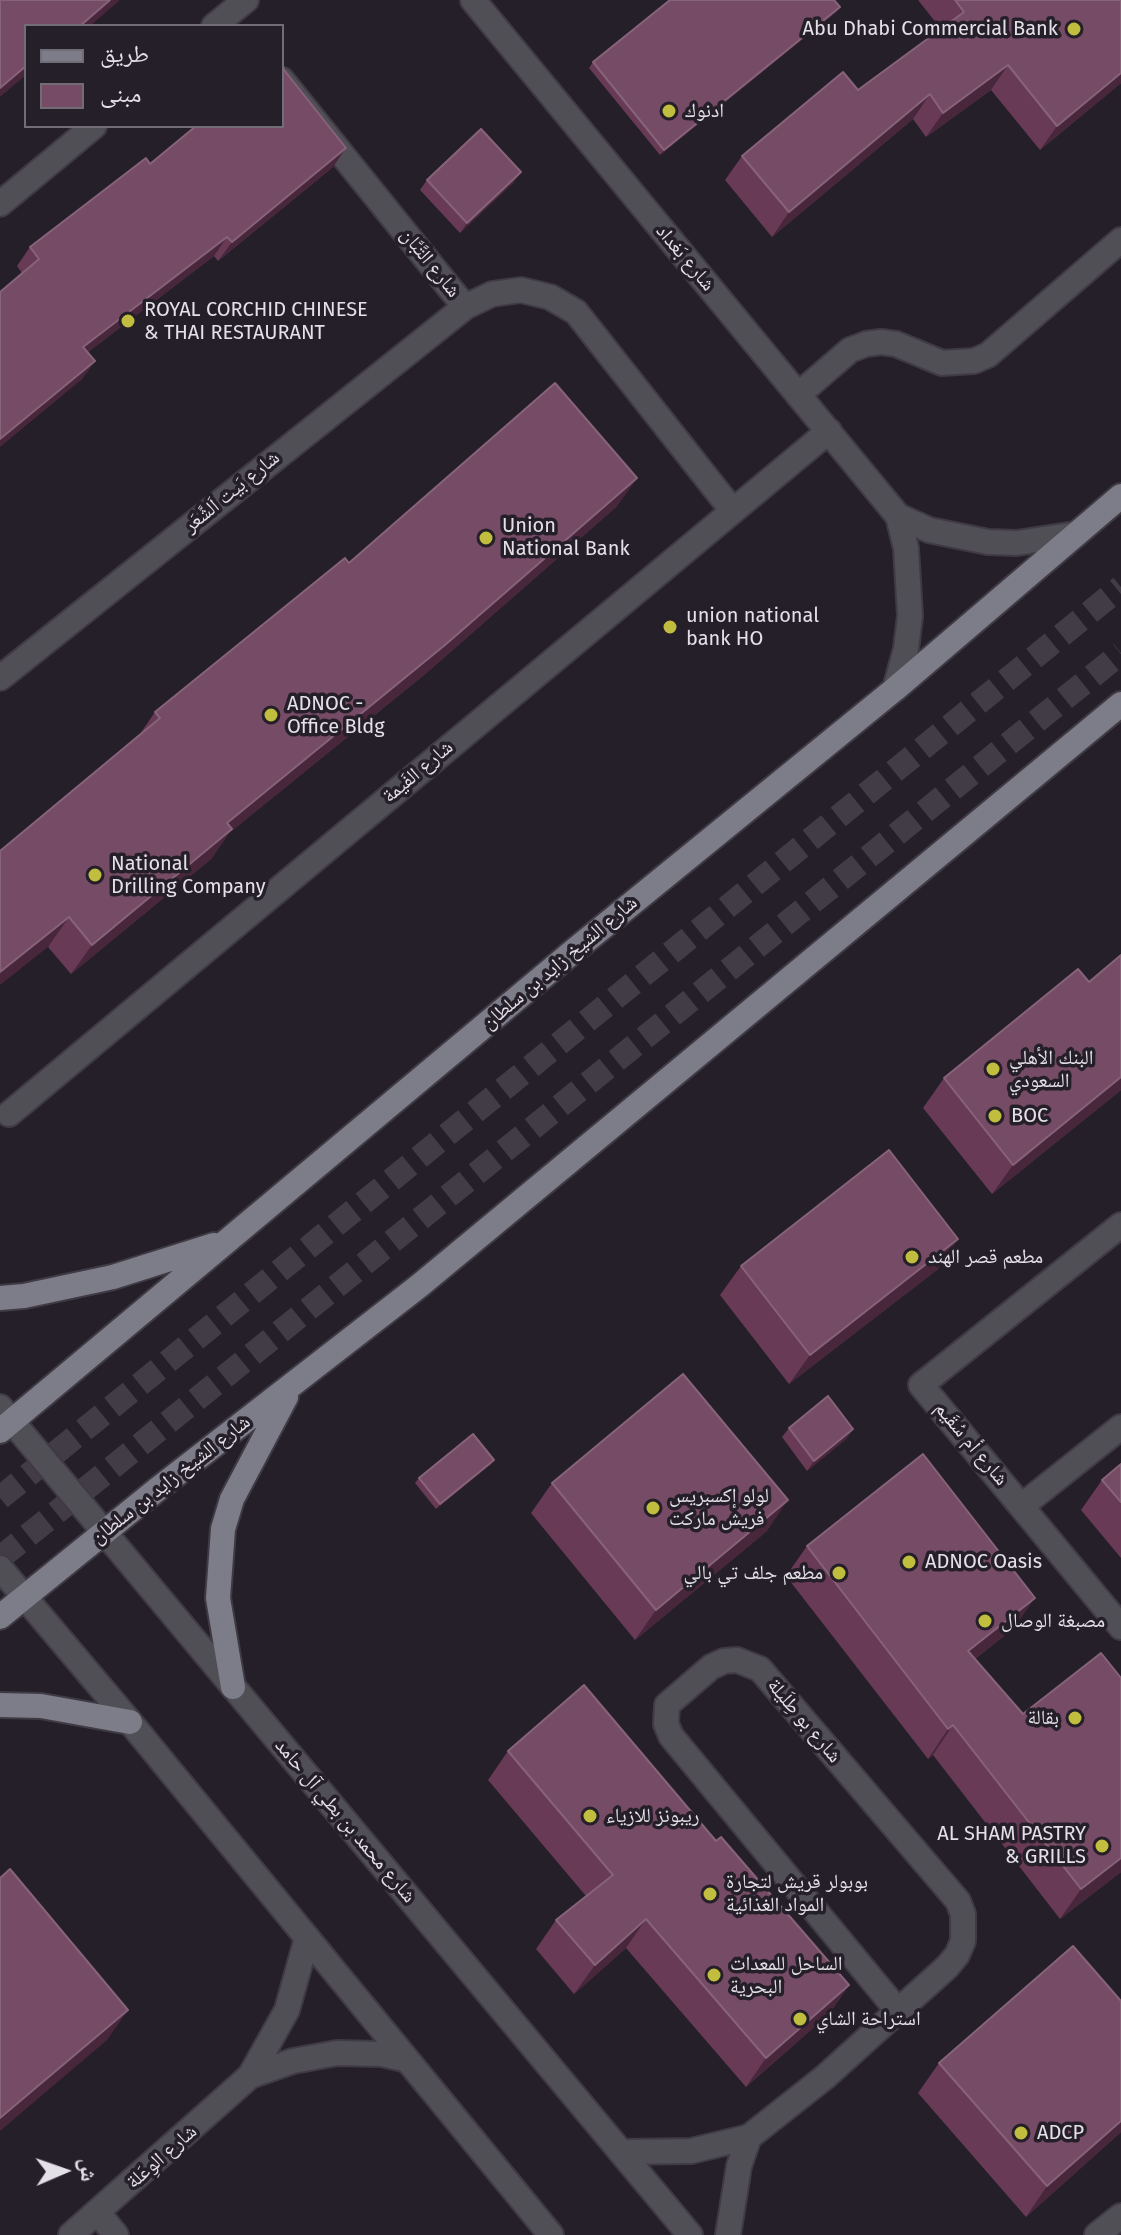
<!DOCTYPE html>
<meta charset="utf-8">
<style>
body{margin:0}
#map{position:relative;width:1121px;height:2235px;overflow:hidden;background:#251f29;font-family:"Fira Sans","Noto Naskh Arabic",sans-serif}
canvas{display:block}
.legend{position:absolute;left:24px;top:24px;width:260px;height:104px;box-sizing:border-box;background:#251f29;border:2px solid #716c75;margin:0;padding:10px 14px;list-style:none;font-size:24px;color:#e4e0e7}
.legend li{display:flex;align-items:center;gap:16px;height:40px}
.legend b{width:40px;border:2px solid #716c75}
.north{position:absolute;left:24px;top:2131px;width:80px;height:80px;-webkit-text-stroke:6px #251f29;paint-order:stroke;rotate:88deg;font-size:22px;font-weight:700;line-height:32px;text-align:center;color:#e4e0e7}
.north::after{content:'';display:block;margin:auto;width:28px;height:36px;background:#e4e0e7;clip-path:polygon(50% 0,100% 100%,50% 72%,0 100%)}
</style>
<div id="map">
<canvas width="1121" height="2235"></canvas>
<ul class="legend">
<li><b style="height:10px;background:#7c7d89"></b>طريق</li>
<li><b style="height:22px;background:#764b66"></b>مبنى</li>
</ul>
<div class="north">ش</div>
</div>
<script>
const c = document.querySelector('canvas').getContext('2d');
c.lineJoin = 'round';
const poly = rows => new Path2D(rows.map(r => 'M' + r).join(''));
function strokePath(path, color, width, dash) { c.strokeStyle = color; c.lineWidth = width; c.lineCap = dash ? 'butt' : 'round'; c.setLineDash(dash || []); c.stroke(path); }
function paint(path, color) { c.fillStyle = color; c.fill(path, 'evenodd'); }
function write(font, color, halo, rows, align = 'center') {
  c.font = font + ' "Fira Sans","Noto Naskh Arabic",sans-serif'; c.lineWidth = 7; c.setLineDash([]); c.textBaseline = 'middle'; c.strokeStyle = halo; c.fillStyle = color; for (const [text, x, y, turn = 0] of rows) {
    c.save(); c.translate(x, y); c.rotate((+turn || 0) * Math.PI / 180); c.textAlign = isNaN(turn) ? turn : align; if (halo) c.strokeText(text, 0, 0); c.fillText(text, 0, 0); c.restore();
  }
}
const trunkTunnel = poly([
 [0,1498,1121,587],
 [0,1558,1121,653]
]);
const minor = poly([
 [473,0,898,516,906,548,910,616,906,649,895,689],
 [214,26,246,0],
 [282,80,465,307],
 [0,204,94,126],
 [798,395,850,350,866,344,881,342,896,344,942,363,974,361,988,355,1121,240],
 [898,516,929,530,988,542,1017,543,1076,534],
 [0,678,465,307,492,294,521,290,550,297,576,312,732,510],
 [9,1114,829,431],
 [1121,1225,921,1385,1121,1627],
 [1023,1505,1121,1427],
 [250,2076,293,2061,337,2053,382,2054,404,2059],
 [621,2152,691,2151,749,2137,825,2077,898,2011,947,1967,957,1955,963,1941,963,1914,958,1901,760,1669,737,1660,724,1661,711,1667,667,1705,666,1724,671,1736,898,2011],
 [98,2213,116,2235],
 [71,2235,250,2076,287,2010,307,1938],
 [728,2235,739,2166,749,2137],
 [1097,2235,1121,2216]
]);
const tertiary = poly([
 [0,1407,690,2235],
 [0,1568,130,1722,551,2235]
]);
const primary = poly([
 [0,1298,24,1296,113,1277,214,1245],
 [0,1431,576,949,895,689,1121,496],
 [0,1617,159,1488,419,1286,1121,704],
 [233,1687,218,1598,223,1529,232,1499,286,1397],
 [0,1705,41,1706,130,1722]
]);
const wall = poly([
 [918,0,1121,0,1121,83,1040,150,991,90,926,137,913,119,772,237,725,180,742,156,858,90,941,29],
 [840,7,836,12,660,155,589,68,593,62],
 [284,70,333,167,218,261,214,256,88,352,95,361,81,380,22,273,17,266,30,247],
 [427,180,514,182,460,233,420,190],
 [637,478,616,507,424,675,229,833,211,859,71,974,48,947,138,737,155,712,349,563],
 [1121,955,1121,1090,992,1194,923,1108,944,1078,1089,982],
 [741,1266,938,1269,789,1384,720,1295],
 [789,1428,853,1429,846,1439,807,1471,782,1437],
 [494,1460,490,1465,436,1509,415,1483,419,1478],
 [1121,1464,1121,1558,1081,1510,1102,1480],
 [552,1483,767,1531,635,1640,531,1513],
 [807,1546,1014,1628,975,1659,1023,1714,1121,1678,1121,1872,1060,1919,933,1755,928,1759,786,1576],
 [508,1751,716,1841,849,1985,829,2014,746,2087,626,1948,574,1994,536,1949,556,1920,586,1896,488,1780],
 [939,2063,1121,2132,1026,2217,918,2093]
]);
const shadedWall = poly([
 [110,0,120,0,90,26,80,26],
 [840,7,836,12,660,155,664,150],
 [1008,65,991,90,926,137,943,113],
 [26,66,26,75,0,97,0,88],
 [1121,73,1121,83,1040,150,1057,126],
 [930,94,913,119,772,237,789,212],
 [346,148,333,167,218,261,232,242],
 [521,172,514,182,460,233,467,223],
 [227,237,214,256,70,366,83,347],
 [95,361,81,380,0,447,0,439],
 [637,478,616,507,424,675,229,833,211,859,71,974,92,945,227,823],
 [69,917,48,947,0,985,0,972],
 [1121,1077,1121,1090,992,1194,1013,1165],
 [958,1239,938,1269,789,1384,810,1355],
 [853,1429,846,1439,807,1471,814,1461],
 [494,1460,490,1465,436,1509,440,1504],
 [788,1500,767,1531,635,1640,656,1610],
 [1035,1598,1014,1628,948,1680,968,1651],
 [953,1725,933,1755,928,1759,948,1729],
 [1121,1858,1121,1872,1060,1919,1081,1889],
 [646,1919,626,1948,574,1994,595,1965],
 [849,1985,829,2014,746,2087,766,2058],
 [128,2010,107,2040,0,2131,0,2118],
 [1121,2121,1121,2132,1026,2217,1047,2186]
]);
const building = poly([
 [0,0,110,0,80,26,26,26,26,66,0,88,0,0],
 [670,0,834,0,840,7,664,150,593,62,670,0],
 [955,0,1121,0,1121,73,1057,126,1008,65,943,113,930,94,789,212,742,156,843,72,858,90,964,12,955,0],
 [282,61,284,70,346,148,232,242,227,237,83,347,95,361,0,439,0,292,39,259,30,247,146,158,150,164,196,126,282,126,282,61],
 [481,129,521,172,467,223,427,180,481,129],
 [555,383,637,478,445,645,227,823,232,829,92,945,69,917,0,972,0,851,160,718,155,712,345,558,349,563,555,383],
 [1121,955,1121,1077,1013,1165,944,1078,1078,969,1089,982,1121,955],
 [889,1150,958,1239,810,1355,741,1266,889,1150],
 [683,1374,788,1500,656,1610,552,1483,683,1374],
 [828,1396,853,1429,814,1461,789,1428,828,1396],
 [473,1434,494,1460,440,1504,419,1478,473,1434],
 [923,1454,1035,1598,968,1651,1023,1714,1101,1653,1121,1678,1121,1858,1081,1889,953,1725,948,1729,807,1546,923,1454],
 [1121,1464,1121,1502,1102,1480,1121,1464],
 [584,1685,716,1841,721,1837,849,1985,766,2058,646,1919,595,1965,556,1920,613,1875,508,1751,584,1685],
 [10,1869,128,2010,0,2118,0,1878,10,1869],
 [1073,1946,1121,2001,1121,2121,1047,2186,939,2063,1073,1946]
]);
const markers = [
 [1074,29,8,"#c1bd3f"],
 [669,111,8,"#c1bd3f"],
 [128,321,8,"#c1bd3f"],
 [486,538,8,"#c1bd3f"],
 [670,627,8,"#c1bd3f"],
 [271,715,8,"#c1bd3f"],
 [95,875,8,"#c1bd3f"],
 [993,1069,8,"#c1bd3f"],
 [995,1116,8,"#c1bd3f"],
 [912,1257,8,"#c1bd3f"],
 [653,1508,8,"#c1bd3f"],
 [909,1562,8,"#c1bd3f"],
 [839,1573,8,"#c1bd3f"],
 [985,1621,8,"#c1bd3f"],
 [1075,1718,8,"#c1bd3f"],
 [590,1816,8,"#c1bd3f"],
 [1102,1846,8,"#c1bd3f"],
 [710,1894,8,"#c1bd3f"],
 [714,1975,8,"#c1bd3f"],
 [800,2019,8,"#c1bd3f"],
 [1021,2133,8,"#c1bd3f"]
];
const poiNames = [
 ["Abu Dhabi Commercial Bank",1058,29,"right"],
 ["ادنوك",685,111],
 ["ROYAL CORCHID CHINESE",144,310],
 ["& THAI RESTAURANT",144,333],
 ["Union",502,526],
 ["National Bank",502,549],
 ["union national",686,616],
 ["bank HO",686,639],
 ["ADNOC -",287,704],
 ["Office Bldg",287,727],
 ["National",111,864],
 ["Drilling Company",111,887],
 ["البنك الأهلي",1009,1058],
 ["السعودي",1009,1081],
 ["BOC",1011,1116],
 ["مطعم قصر الهند",928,1257],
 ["لولو إكسبريس",669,1496],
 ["فريش ماركت",669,1519],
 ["ADNOC Oasis",925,1562],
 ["مطعم جلف تي بالي",823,1573,"right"],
 ["مصبغة الوصال",1001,1621],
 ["بقالة",1059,1718,"right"],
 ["ريبونز للازياء",606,1816],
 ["AL SHAM PASTRY",1086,1834,"right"],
 ["& GRILLS",1086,1857,"right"],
 ["بوبولر قريش لتجارة",726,1882],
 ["المواد الغذائية",726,1905],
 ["الساحل للمعدات",730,1964],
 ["البحرية",730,1987],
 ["استراحة الشاي",816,2019],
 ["ADCP",1037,2133]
];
const streetNames = [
 ["شارع بَغداد",685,258,50],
 ["شارع التَّبَّان",430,263,51],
 ["شارع بَيت اَلشَّعَر",232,492,-39],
 ["شارع الفَيمة",418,772,-40],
 ["شارع الشيخ زايد بن سلطان",560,963,-40],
 ["شارع أم سُقَيم",971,1444,50],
 ["شارع الشيخ زايد بن سلطان",171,1480,-38],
 ["شارع بو طِلَيلة",804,1721,50],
 ["شارع محمد بن بطي آل حامد",345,1821,50],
 ["شارع الوِعَلة",162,2157,-41]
];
strokePath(trunkTunnel, '#423c46', 24, [24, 12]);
strokePath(minor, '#403a44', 28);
strokePath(tertiary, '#403a44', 28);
strokePath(primary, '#403a44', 28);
strokePath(minor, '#4f4f55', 24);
strokePath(tertiary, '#4f4f55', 24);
strokePath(primary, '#7c7d89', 24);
paint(wall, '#683a56');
paint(shadedWall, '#48273d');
paint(building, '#764b66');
strokePath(building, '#87637a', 2);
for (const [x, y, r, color] of markers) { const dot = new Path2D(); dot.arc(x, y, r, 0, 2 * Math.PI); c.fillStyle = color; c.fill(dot); strokePath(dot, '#251f29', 3); }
write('20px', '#e4e0e7', '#251f29', poiNames, 'left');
write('20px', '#e4e0e7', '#251f29', streetNames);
</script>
